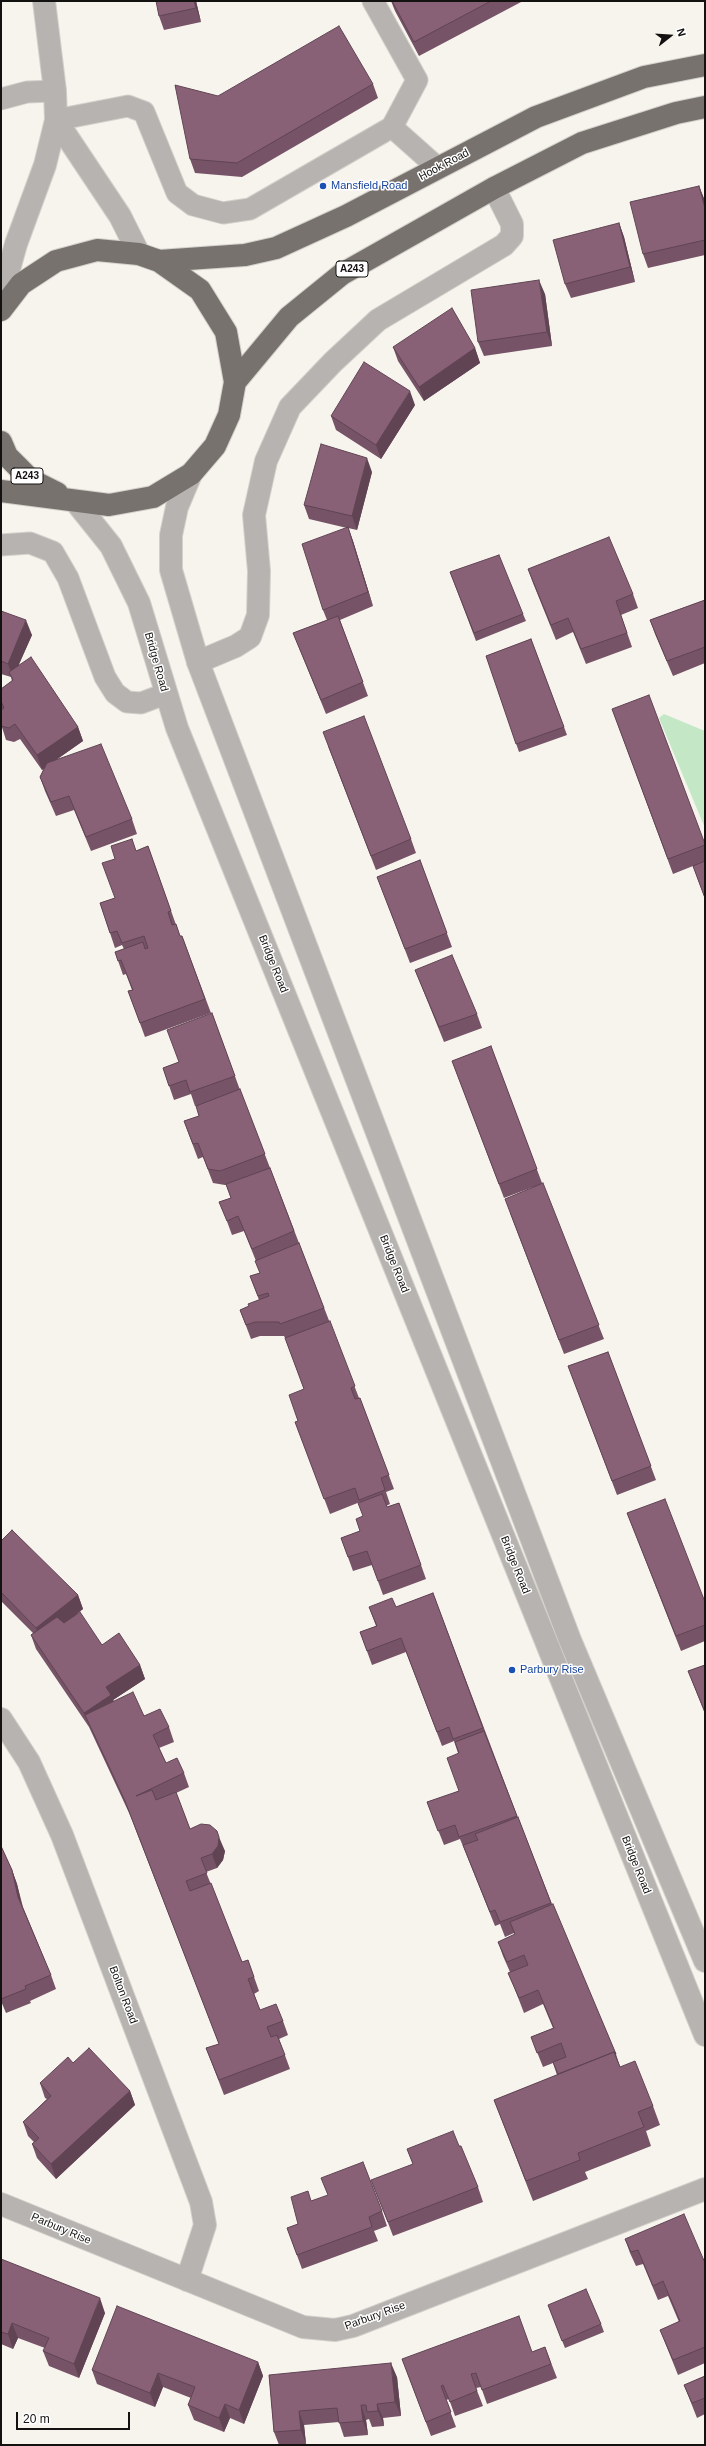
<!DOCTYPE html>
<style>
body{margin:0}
#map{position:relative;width:706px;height:2446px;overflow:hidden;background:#f7f4ee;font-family:Arial,sans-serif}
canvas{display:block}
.frame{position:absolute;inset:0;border:2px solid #131210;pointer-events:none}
.north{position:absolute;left:650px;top:16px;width:40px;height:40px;-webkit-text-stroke:3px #fff;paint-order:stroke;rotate:73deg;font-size:11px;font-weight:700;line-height:16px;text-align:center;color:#131210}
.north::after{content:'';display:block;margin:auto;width:14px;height:18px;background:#131210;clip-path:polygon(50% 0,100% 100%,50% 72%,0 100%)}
.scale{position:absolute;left:16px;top:2412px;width:114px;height:18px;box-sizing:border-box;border:2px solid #131210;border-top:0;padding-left:5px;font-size:12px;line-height:14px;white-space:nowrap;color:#131210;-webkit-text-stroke:3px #fff;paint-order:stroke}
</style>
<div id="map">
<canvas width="706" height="2446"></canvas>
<div class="frame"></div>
<div class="north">N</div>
<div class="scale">20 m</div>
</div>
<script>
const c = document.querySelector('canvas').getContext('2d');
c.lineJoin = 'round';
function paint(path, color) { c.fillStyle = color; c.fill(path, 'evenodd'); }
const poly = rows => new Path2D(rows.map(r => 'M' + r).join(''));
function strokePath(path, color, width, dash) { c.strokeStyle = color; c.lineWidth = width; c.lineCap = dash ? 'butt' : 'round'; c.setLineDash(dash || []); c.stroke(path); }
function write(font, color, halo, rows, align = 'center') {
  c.font = font + ' Arial,sans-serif'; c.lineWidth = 3; c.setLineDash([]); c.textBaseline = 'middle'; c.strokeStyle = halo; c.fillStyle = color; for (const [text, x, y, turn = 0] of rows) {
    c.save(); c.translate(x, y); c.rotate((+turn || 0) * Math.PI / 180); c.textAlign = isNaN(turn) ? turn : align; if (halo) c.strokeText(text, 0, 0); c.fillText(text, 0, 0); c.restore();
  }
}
const green = poly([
 [664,714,705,731,705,828,659,718]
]);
const service = poly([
 [373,1,417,80,392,127],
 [1,99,27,92,55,91],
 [56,120,128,106,144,112,177,193,193,205,223,213,250,209,392,127,438,168],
 [1,545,30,543,53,552,68,578,105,677,115,693,127,702,141,703,165,694]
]);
const minor = poly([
 [56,120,120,216,139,254],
 [1,298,16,244,45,165,56,120,55,91,44,1],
 [198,662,236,646,250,637,258,615,259,571,254,515,266,461,290,407,333,362,378,320,504,245,512,236,512,224,494,188],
 [1,1719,29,1762,62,1835,201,2202,205,2225,187,2280],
 [1,2204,303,2327,335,2330,353,2326,705,2189]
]);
const tertiary = poly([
 [191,474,177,507,171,535,171,570,198,662,570,1640,705,1961],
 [75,501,111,546,139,603,177,728,705,2035]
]);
const trunk = poly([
 [159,261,245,255,276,248,346,216,536,117,644,77,705,65],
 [1,310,21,284,56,261,97,250,139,254,159,261,200,290,226,332,235,382,229,415,215,446,191,474,153,497,109,505,1,491],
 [235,382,289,317,342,274,494,188,582,143,676,113,705,107],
 [1,442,7,456,31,480,57,493]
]);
const wall = poly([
 [196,1,201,22,164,30,159,16],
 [391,1,523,1,419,56,395,11],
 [373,84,378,98,242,177,195,173,190,159,218,96],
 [699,186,705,201,705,255,648,268,643,254],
 [619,223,624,237,635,282,571,298,565,284],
 [545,294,552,346,484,356,478,342],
 [393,347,475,348,480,363,424,401,398,361],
 [415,405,381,459,336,430,331,416],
 [372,472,357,530,348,528,353,541,373,606,340,620,368,696,326,714,293,633,327,620,323,610,347,528,309,519,304,505],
 [528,569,633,594,638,608,621,615,632,647,586,664,573,632,556,640,533,583],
 [450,572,523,614,526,621,476,641],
 [705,600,705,663,673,676,655,634,650,620],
 [1,611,32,635,18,666,78,727,83,741,57,759,132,819,137,834,91,851,74,810,56,816,45,791,40,777,44,768,42,770,20,739,14,742,6,740,1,724,2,709,1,707,1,689,12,681,11,677,1,674],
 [531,639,567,735,519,752,486,656],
 [612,709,705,844,705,899,693,866,673,874],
 [328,746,411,839,416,853,376,870],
 [148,846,180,936,182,936,211,1013,145,1037,128,991,132,990,126,974,123,975,115,952,124,949,122,945,115,948,100,903,115,898,136,851],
 [420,860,452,947,410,963,377,877],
 [415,970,477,1014,482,1028,444,1042],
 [212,1013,240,1090,299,1243,359,1398,360,1398,394,1489,386,1492,390,1504,386,1506,387,1507,399,1503,426,1579,383,1595,372,1565,353,1571,341,1538,360,1531,363,1516,360,1502,330,1514,295,1422,298,1421,304,1389,285,1338,284,1336,260,1336,251,1339,240,1310,249,1306,259,1300,250,1276,260,1273,256,1261,244,1231,232,1235,225,1216,219,1202,231,1198,226,1185,225,1185,213,1183,203,1157,198,1159,189,1135,184,1121,199,1116,197,1106,195,1106,191,1094,174,1100,163,1068,179,1062],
 [491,1046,542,1183,604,1339,564,1354,510,1213,533,1187,504,1198,452,1061],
 [608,1352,656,1480,617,1495,568,1366],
 [627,1513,705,1602,705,1641,681,1651],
 [1,1541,78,1595,83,1609,76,1614,102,1645,140,1665,145,1679,113,1700,114,1701,169,1727,174,1742,159,1748,166,1763,184,1773,189,1787,176,1793,190,1829,225,1851,223,1860,217,1868,206,1872,242,1962,248,1960,259,1991,254,1994,260,2010,283,2021,288,2035,279,2039,290,2069,224,2095,206,2048,219,2044,130,1815,89,1727,36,1649,31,1635,33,1633,1,1601],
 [433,1593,518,1818,518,1817,552,1904,616,2054,620,2067,653,2106,660,2125,646,2131,651,2146,585,2172,588,2179,533,2201,494,2100,557,2075,553,2063,543,2067,531,2037,553,2028,543,2004,524,2013,514,1987,508,1973,510,1972,503,1956,498,1942,515,1935,514,1933,505,1937,500,1924,495,1926,465,1851,460,1839,444,1845,427,1802,459,1791,459,1753,458,1753,454,1741,442,1746,406,1652,372,1665,360,1632,376,1626,369,1607,396,1607],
 [705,1665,705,1714,688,1671],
 [1,1846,12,1870,17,1884,23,1907,51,1975,56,1989,30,2001,31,2003,6,2013,1,2001],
 [73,2063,130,2091,135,2105,56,2179,37,2158,32,2144,34,2142,28,2136,23,2122,47,2099,45,2098,40,2083],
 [459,2146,478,2187,483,2202,393,2236,377,2194,413,2164,407,2149],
 [311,2201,382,2211,387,2226,374,2231,378,2241,302,2269,287,2228,298,2224],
 [625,2239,705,2263,705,2363,678,2375,660,2330,679,2322,668,2296,658,2300,643,2264,636,2266,630,2253],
 [1,2259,105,2313,79,2378,49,2366,43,2351,45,2348,18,2338,13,2349,1,2344],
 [548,2305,601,2324,604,2332,565,2348],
 [545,2347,557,2378,487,2404,481,2387,476,2388,483,2406,455,2416,449,2399,446,2400,456,2427,431,2436,402,2359,532,2352],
 [258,2362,263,2376,244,2424,230,2418,224,2432,194,2420,188,2405,191,2398,163,2387,155,2407,97,2384,92,2370],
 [269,2375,397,2377,401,2416,383,2418,384,2426,372,2427,369,2419,366,2420,368,2435,344,2437,339,2422,304,2425,306,2444,298,2445,279,2445,274,2432],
 [705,2376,705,2414,697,2418,684,2385]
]);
const shadedWall = poly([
 [194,1,196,1,201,22,196,8],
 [699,186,705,201,705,208],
 [619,223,624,237,635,282,630,267],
 [539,280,545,294,552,346,547,332],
 [475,348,480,363,424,401,419,387],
 [410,391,415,405,381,459,376,445],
 [367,458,372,472,357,530,352,516],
 [348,527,353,541,373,606,368,592],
 [26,620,32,635,13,678,8,664],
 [78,727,83,741,42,770,37,755],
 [78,1595,83,1609,41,1642,36,1628],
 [140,1665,145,1679,113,1700,117,1709,85,1716,84,1713,106,1687],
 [219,1837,225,1851,223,1860,217,1868,212,1854],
 [12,1870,17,1884,23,1911,18,1897],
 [130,2091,135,2105,56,2179,51,2164],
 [100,2298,105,2313,79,2378,74,2364],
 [12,2323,18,2338,13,2349,8,2334],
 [258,2362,263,2376,244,2424,239,2410],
 [391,2363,397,2377,401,2416,395,2402],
 [158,2373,163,2387,155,2407,150,2393],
 [225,2404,230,2418,224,2432,219,2418],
 [377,2404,383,2418,384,2426,378,2411],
 [361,2405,366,2420,368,2435,363,2421],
 [299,2411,304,2425,306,2444,301,2430]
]);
const building = poly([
 [156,1,194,1,196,8,159,16,156,1],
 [392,1,491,1,414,42,392,1],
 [339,26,373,84,237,163,190,159,175,85,218,96,339,26],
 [699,186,705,208,705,240,643,254,630,202,699,186],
 [619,223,630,267,565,284,553,240,619,223],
 [539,280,547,332,478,342,471,290,539,280],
 [452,308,475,348,419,387,393,347,452,308],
 [364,362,410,391,376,445,331,416,364,362],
 [321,444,367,458,352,516,304,505,321,444],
 [348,527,368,592,323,610,302,544,348,527],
 [609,537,633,594,616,601,627,633,581,649,568,618,551,625,528,569,609,537],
 [499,555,523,614,474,633,450,572,499,555],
 [705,600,705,647,667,661,650,620,705,600],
 [1,611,26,620,8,664,1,661,1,611],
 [338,616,363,682,321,700,293,633,338,616],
 [531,639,564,727,516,744,486,656,531,639],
 [31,657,78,727,37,755,15,724,9,728,1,726,1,710,4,708,1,701,1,689,13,680,9,672,31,657],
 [649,695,705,844,705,845,668,859,612,709,649,695],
 [364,716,411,839,371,856,323,732,364,716],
 [101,744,132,819,86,837,69,796,51,802,40,777,47,763,101,744],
 [132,839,136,851,148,846,171,911,168,912,172,925,176,924,180,936,182,936,205,999,140,1023,128,991,133,990,121,960,118,961,115,952,143,942,145,949,148,948,144,936,122,943,117,931,110,933,100,903,115,898,102,863,115,859,111,846,132,839],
 [420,860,447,933,405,949,377,877,420,860],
 [705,861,705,898,693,866,705,861],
 [452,955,477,1014,439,1027,415,970,452,955],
 [212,1013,235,1076,190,1092,186,1080,169,1086,163,1068,179,1062,167,1030,212,1013],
 [491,1046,537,1169,499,1184,452,1061,491,1046],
 [240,1089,265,1154,220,1171,208,1169,198,1143,193,1144,184,1121,199,1116,196,1106,240,1089],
 [270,1168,294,1231,252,1249,238,1216,227,1221,219,1202,231,1198,226,1184,270,1168],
 [543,1183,599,1325,559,1340,505,1199,543,1183],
 [299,1243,324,1308,280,1324,279,1322,255,1322,246,1325,240,1310,249,1306,248,1304,269,1296,268,1293,258,1296,250,1276,260,1273,255,1261,299,1243],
 [330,1321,355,1386,351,1388,355,1399,360,1398,389,1475,381,1478,385,1490,359,1500,355,1488,324,1499,295,1422,298,1421,289,1395,304,1389,285,1338,330,1321],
 [608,1352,651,1466,612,1481,568,1366,608,1352],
 [382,1494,387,1507,399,1503,421,1565,378,1581,367,1551,348,1557,341,1538,360,1531,356,1519,363,1516,358,1503,382,1494],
 [665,1499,705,1602,705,1625,676,1636,627,1513,665,1499],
 [12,1530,78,1595,36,1628,1,1592,1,1541,12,1530],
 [433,1593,483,1728,453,1739,449,1727,437,1732,401,1638,367,1651,360,1632,377,1626,369,1607,392,1598,396,1607,433,1593],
 [80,1612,102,1645,119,1633,140,1665,106,1687,111,1695,84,1713,31,1635,57,1617,64,1623,80,1612],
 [705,1665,705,1712,688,1671,705,1665],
 [133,1692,144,1716,160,1709,169,1727,153,1735,166,1763,177,1758,184,1773,136,1796,152,1790,156,1800,176,1792,190,1829,201,1824,210,1825,217,1831,219,1837,218,1846,212,1854,201,1858,207,1873,186,1881,190,1891,211,1883,242,1962,248,1960,254,1977,248,1979,260,2010,276,2004,283,2021,267,2027,271,2037,277,2035,285,2055,219,2080,206,2048,219,2044,125,1801,85,1715,133,1692],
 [484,1731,517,1816,459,1837,455,1825,438,1831,427,1802,459,1791,447,1758,459,1753,455,1742,484,1731],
 [518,1817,551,1903,500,1922,495,1910,490,1912,463,1845,478,1840,475,1834,518,1817],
 [1,1846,12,1870,18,1897,51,1975,25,1986,26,1989,1,1999,1,1846],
 [553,1904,616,2054,615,2054,614,2052,558,2074,553,2062,566,2057,561,2043,537,2053,531,2037,554,2028,538,1990,519,1998,508,1973,528,1965,524,1955,507,1962,498,1942,515,1934,510,1922,553,1904],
 [89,2048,130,2091,51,2164,32,2144,39,2138,23,2122,51,2096,40,2083,68,2057,73,2063,89,2048],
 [614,2052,620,2067,635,2061,653,2106,638,2112,644,2127,578,2153,580,2160,526,2181,494,2100,614,2052],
 [453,2131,459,2146,461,2146,478,2187,388,2222,371,2180,413,2164,407,2149,453,2131],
 [363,2162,382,2211,369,2217,372,2227,297,2255,287,2228,298,2224,291,2197,308,2191,311,2201,328,2195,321,2178,363,2162],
 [684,2214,705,2263,705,2347,673,2360,660,2330,680,2321,663,2281,653,2286,638,2250,631,2252,625,2239,684,2214],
 [1,2259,100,2298,74,2364,43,2351,49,2338,12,2323,8,2334,1,2332,1,2259],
 [586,2289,601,2324,562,2341,548,2305,586,2289],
 [117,2306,258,2362,239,2410,225,2404,219,2418,188,2405,195,2387,158,2373,150,2393,92,2370,117,2306],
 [519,2316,532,2352,545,2347,551,2364,482,2390,476,2373,471,2374,477,2391,450,2402,443,2385,441,2386,451,2412,426,2422,402,2359,519,2316],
 [391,2363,395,2402,377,2404,378,2411,367,2412,366,2405,361,2405,363,2421,339,2423,337,2408,299,2411,301,2430,274,2432,269,2375,391,2363],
 [705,2376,705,2398,692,2403,684,2385,705,2376]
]);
const markers = [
 [323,186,4,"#1a4fb4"],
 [512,1670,4,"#1a4fb4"]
];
const shields = [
 [352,269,32],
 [27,476,32]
];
const shieldNames = [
 ["A243",352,269],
 ["A243",27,476]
];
const streetNames = [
 ["Hook Road",444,165,-28],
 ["Bridge Road",156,662,74],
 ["Bridge Road",273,964,68],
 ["Bridge Road",394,1264,68],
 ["Bridge Road",515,1565,68],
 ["Bridge Road",636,1865,68],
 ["Bolton Road",123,1995,69],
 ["Parbury Rise",61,2229,23],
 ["Parbury Rise",375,2316,-20]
];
const transitNames = [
 ["Mansfield Road",331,186],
 ["Parbury Rise",520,1670]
];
paint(green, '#c4e8c5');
strokePath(service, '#d3d0ca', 23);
strokePath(minor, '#d3d0ca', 24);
strokePath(tertiary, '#d3d0ca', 24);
strokePath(trunk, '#d3d0ca', 24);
strokePath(service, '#b6b3b1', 21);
strokePath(minor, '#b6b3b1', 22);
strokePath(tertiary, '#b6b3b1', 22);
strokePath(trunk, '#78726e', 22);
paint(wall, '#765366');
paint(shadedWall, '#604453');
paint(building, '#896177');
strokePath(building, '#604453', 1);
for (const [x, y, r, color] of markers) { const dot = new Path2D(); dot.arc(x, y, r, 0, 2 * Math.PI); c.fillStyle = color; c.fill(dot); strokePath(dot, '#fff', 1.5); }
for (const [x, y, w] of shields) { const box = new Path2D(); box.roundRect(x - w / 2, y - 8, w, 16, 3); c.fillStyle = '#fff'; c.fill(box); strokePath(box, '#131210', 1); }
write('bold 10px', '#131210', null, shieldNames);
write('11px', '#131210', '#fff', streetNames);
write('11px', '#164399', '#fff', transitNames, 'left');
</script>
